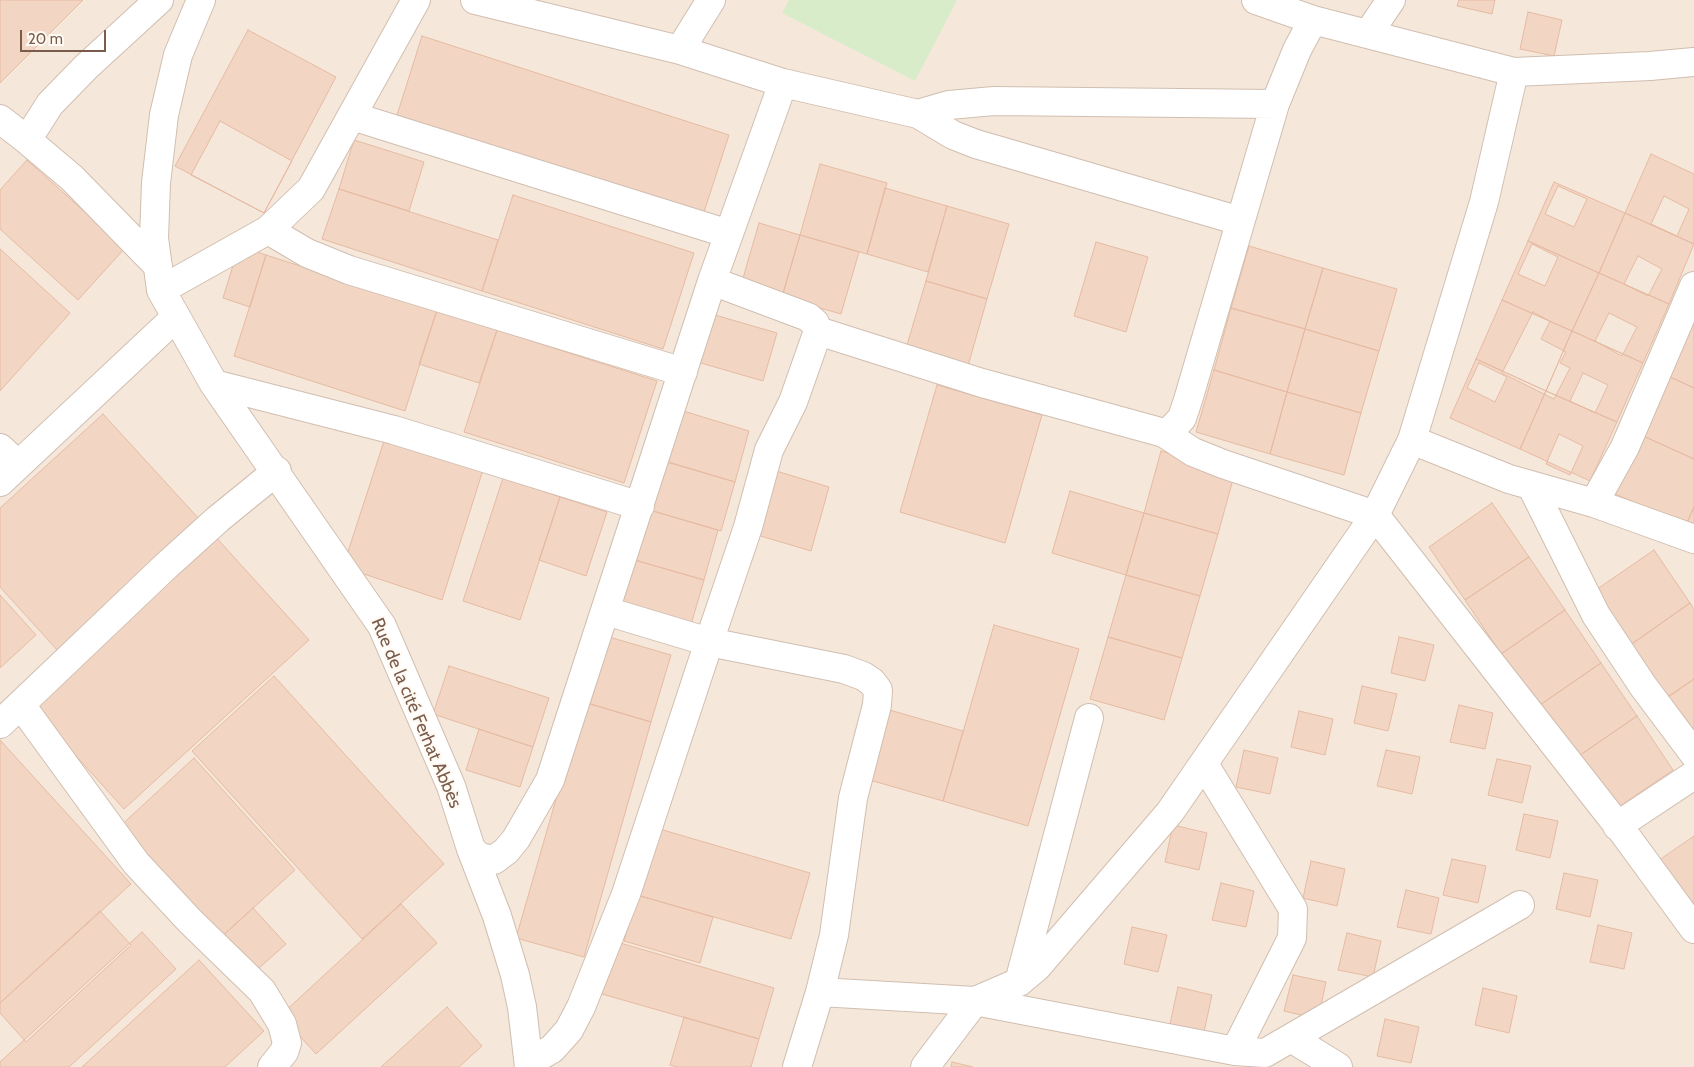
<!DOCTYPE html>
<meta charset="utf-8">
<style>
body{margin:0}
#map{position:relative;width:1694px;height:1067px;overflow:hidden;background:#fdf6ec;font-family:Cabin,sans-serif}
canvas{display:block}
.scale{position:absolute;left:20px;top:30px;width:86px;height:22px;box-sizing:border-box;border:2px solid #7a5c4d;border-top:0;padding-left:6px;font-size:15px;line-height:18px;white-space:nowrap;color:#7a5c4d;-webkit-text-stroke:4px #fffaf3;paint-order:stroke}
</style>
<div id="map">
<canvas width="1694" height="1067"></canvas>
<div class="scale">20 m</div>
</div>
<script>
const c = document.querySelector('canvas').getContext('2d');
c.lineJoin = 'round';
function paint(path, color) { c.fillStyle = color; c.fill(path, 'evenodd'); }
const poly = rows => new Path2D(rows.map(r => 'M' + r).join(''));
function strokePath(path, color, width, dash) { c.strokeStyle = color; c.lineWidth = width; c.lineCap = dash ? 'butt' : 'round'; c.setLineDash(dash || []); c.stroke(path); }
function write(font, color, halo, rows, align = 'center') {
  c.font = font + ' Cabin,sans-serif'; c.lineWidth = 4.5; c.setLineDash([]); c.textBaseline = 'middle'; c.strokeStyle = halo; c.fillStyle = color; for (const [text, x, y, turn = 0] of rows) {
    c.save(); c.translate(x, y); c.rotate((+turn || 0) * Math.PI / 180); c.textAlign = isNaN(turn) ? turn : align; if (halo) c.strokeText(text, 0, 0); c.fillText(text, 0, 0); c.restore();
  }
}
const residential = poly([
 [0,0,1694,0,1694,1067,0,1067]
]);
const green = poly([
 [789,0,957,0,915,81,782,13]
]);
const building = poly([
 [0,0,83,0,0,83,0,0],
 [1459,0,1495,0,1492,14,1457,6,1459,0],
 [1528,12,1562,20,1554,56,1520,49,1528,12],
 [248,30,336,77,264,213,175,166,248,30],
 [422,36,729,135,703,215,397,115,422,36],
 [220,121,292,161,264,213,191,175,220,121],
 [354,140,424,162,409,211,339,189,354,140],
 [1651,154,1694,174,1694,244,1625,213,1651,154],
 [27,160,125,248,78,300,0,229,0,190,27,160],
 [820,164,887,183,867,254,800,235,820,164],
 [1554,182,1625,213,1599,273,1528,241,1554,182],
 [1558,186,1587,199,1574,227,1545,214,1558,186],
 [885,188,947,206,928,272,867,254,885,188],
 [339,189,498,240,482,291,322,239,339,189],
 [513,195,694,253,663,349,482,291,513,195],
 [1664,196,1689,209,1677,236,1651,224,1664,196],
 [947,206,1009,224,987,299,926,281,947,206],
 [1625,213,1694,244,1669,304,1599,273,1625,213],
 [759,223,800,235,782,297,741,285,759,223],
 [800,235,859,252,841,314,782,297,800,235],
 [1528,241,1599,273,1572,331,1502,300,1528,241],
 [1096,242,1148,257,1126,332,1074,316,1096,242],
 [1532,244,1558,257,1545,286,1518,274,1532,244],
 [239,246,266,255,250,307,223,298,239,246],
 [1249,246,1323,268,1305,329,1231,308,1249,246],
 [0,249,70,313,0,391,0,249],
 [266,255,437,310,405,411,234,356,266,255],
 [1638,256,1662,269,1648,296,1624,284,1638,256],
 [1323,268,1397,289,1379,351,1305,329,1323,268],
 [1599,273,1669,304,1643,363,1572,331,1599,273],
 [926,281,987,299,966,373,904,355,926,281],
 [1502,300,1572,331,1546,391,1476,359,1502,300],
 [1231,308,1305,329,1287,392,1214,370,1231,308],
 [437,310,497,330,479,383,419,364,437,310],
 [1533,312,1550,321,1541,339,1566,352,1560,363,1570,368,1554,399,1502,373,1533,312],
 [708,313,777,333,763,381,694,361,708,313],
 [1609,313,1637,327,1622,356,1595,341,1609,313],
 [1694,317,1694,388,1668,376,1694,317],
 [1305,329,1379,351,1361,413,1287,392,1305,329],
 [497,330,657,381,624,483,464,432,497,330],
 [1572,331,1643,363,1617,422,1546,391,1572,331],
 [1476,359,1546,391,1520,449,1450,418,1476,359],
 [1479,363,1507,377,1495,402,1467,388,1479,363],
 [1214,370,1287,392,1270,454,1196,432,1214,370],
 [1583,373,1608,385,1595,413,1570,401,1583,373],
 [1668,376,1694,388,1694,459,1641,435,1668,376],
 [937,385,1042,415,1005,543,900,512,937,385],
 [1546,391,1617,422,1590,481,1520,449,1546,391],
 [1287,392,1361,413,1344,475,1270,454,1287,392],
 [680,410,749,431,735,482,665,461,680,410],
 [103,414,200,520,58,651,0,587,0,508,103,414],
 [1559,434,1583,446,1570,475,1546,464,1559,434],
 [1641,435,1694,459,1694,507,1686,525,1615,494,1641,435],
 [385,438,483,470,442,600,343,567,385,438],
 [1161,451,1235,472,1218,534,1144,513,1161,451],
 [660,460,735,482,721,531,646,509,660,460],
 [773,470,829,487,811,551,754,534,773,470],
 [503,478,560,497,520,620,463,601,503,478],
 [1070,491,1144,513,1126,575,1052,553,1070,491],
 [560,497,607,512,586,576,539,560,560,497],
 [1492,503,1529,557,1465,600,1429,547,1492,503],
 [1694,507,1694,529,1686,525,1694,507],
 [646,509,718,530,704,580,631,559,646,509],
 [1144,513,1218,534,1200,596,1126,575,1144,513],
 [213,534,309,640,124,809,29,704,213,534],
 [1654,550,1690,603,1626,648,1590,594,1654,550],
 [1529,557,1565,610,1501,654,1465,600,1529,557],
 [628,558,704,580,690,628,613,606,628,558],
 [1126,575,1200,596,1182,658,1108,637,1126,575],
 [0,595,36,635,0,668,0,595],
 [1690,603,1694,609,1694,679,1663,701,1626,648,1690,603],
 [1565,610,1601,663,1537,707,1501,654,1565,610],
 [994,625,1079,649,1028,826,943,801,994,625],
 [609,637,671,655,651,722,590,704,609,637],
 [1108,637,1182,658,1164,720,1090,699,1108,637],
 [1399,637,1434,645,1425,681,1391,673,1399,637],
 [1601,663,1637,716,1573,760,1537,707,1601,663],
 [449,666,549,698,533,747,433,714,449,666],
 [274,676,444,864,362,939,192,751,274,676],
 [1694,679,1694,743,1664,699,1694,679],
 [1362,686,1397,694,1388,731,1354,723,1362,686],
 [584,702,651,722,584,957,516,938,584,702],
 [1459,705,1493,713,1485,749,1450,742,1459,705],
 [886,709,963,731,943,801,866,779,886,709],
 [1299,711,1333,719,1325,755,1291,747,1299,711],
 [1637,716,1673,770,1610,813,1573,760,1637,716],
 [479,729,533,747,520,787,466,770,479,729],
 [0,740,131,884,0,1003,0,740],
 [1244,750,1278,758,1270,794,1236,787,1244,750],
 [1386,750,1420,757,1412,794,1377,786,1386,750],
 [194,758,295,870,218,940,117,829,194,758],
 [1497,759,1531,766,1522,803,1488,795,1497,759],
 [1524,814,1558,821,1550,858,1516,850,1524,814],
 [1173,825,1207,833,1199,870,1165,862,1173,825],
 [656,828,810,873,791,939,637,895,656,828],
 [1694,836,1694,927,1652,865,1694,836],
 [1452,859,1486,866,1478,903,1443,895,1452,859],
 [1311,861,1345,869,1337,906,1303,898,1311,861],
 [1564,873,1598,880,1590,917,1556,909,1564,873],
 [1221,883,1254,891,1246,927,1212,920,1221,883],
 [1406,890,1439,898,1431,934,1397,927,1406,890],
 [637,895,713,917,700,963,624,941,637,895],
 [401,904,437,943,316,1054,281,1015,401,904],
 [253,908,286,944,250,976,218,940,253,908],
 [100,911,131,945,26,1042,0,1013,0,1003,100,911],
 [1598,925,1632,933,1624,969,1590,962,1598,925],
 [1132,927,1167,935,1158,972,1124,964,1132,927],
 [142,932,176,969,69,1067,0,1067,0,1062,142,932],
 [1347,933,1381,941,1373,977,1338,970,1347,933],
 [610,940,774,988,759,1039,595,992,610,940],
 [199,960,264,1031,225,1067,82,1067,199,960],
 [1293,975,1326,982,1318,1019,1284,1011,1293,975],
 [1178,987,1212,995,1204,1032,1170,1024,1178,987],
 [1483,988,1517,996,1509,1033,1475,1025,1483,988],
 [447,1007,482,1046,459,1067,381,1067,447,1007],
 [684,1017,759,1039,751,1067,677,1067,670,1065,684,1017],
 [1385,1019,1419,1027,1411,1063,1377,1056,1385,1019],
 [952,1062,973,1067,951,1067,952,1062]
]);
const minor = poly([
 [201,0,178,55,164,115,156,183,154,238,161,290,214,384,382,626,451,786,471,849,497,916,515,975,522,1007,529,1067],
 [1256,0,1313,20,1514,72],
 [1368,34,1391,0],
 [680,50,711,0],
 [783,83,918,114,953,135,976,144,1240,221],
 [918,114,949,105,994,101,1275,104],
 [352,116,729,234],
 [0,119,27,140],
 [268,230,307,253,349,270,683,372],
 [158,266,72,178,27,140,50,104,86,67,159,0],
 [712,281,808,317,815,323,818,331,793,402,769,450,748,527,709,642,844,669,863,676,872,682,878,690,877,705,853,798,834,935,820,992,797,1067],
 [161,290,268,230,311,189,416,0],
 [818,331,982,383,1164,433,1171,430,1182,418,1188,400,1275,104,1297,50,1313,20],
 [214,384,394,430,640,506],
 [1164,433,1193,452,1223,464,1375,515,1626,836,1694,929],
 [1412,440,1509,479,1594,503,1625,447,1694,286],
 [0,448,18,465],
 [0,482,176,317],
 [1531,485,1596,615,1643,686,1694,754],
 [1594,503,1694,539],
 [21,705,136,863,190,921,262,991,282,1024,287,1043,284,1052,272,1067],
 [0,724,166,566,218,519,277,471],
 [1204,764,1293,909,1292,938,1235,1051],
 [1617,826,1694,775],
 [471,849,479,857,494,860,506,851,516,839,550,780,712,281,783,83,680,50,475,0],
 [1019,982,1089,718],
 [820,992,975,1001,1019,982,1037,967,1170,812,1375,515,1412,440,1484,202,1514,72,1650,66,1694,62],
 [1291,1038,1338,1067],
 [529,1062,552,1049,569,1030,581,1007,626,894,709,642,606,611],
 [925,1067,975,1001,1235,1051,1265,1053,1520,905]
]);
const streetNames = [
 ["Rue de la cité Ferhat Abbès",416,713,67]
];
paint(residential, '#f5e8da');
paint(green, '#d8ecc9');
paint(building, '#f3d5c3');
strokePath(building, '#e6bba3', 1);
strokePath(minor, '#d1beb0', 30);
strokePath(minor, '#fff', 28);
write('18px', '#7a5c4d', '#fffaf3', streetNames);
</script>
